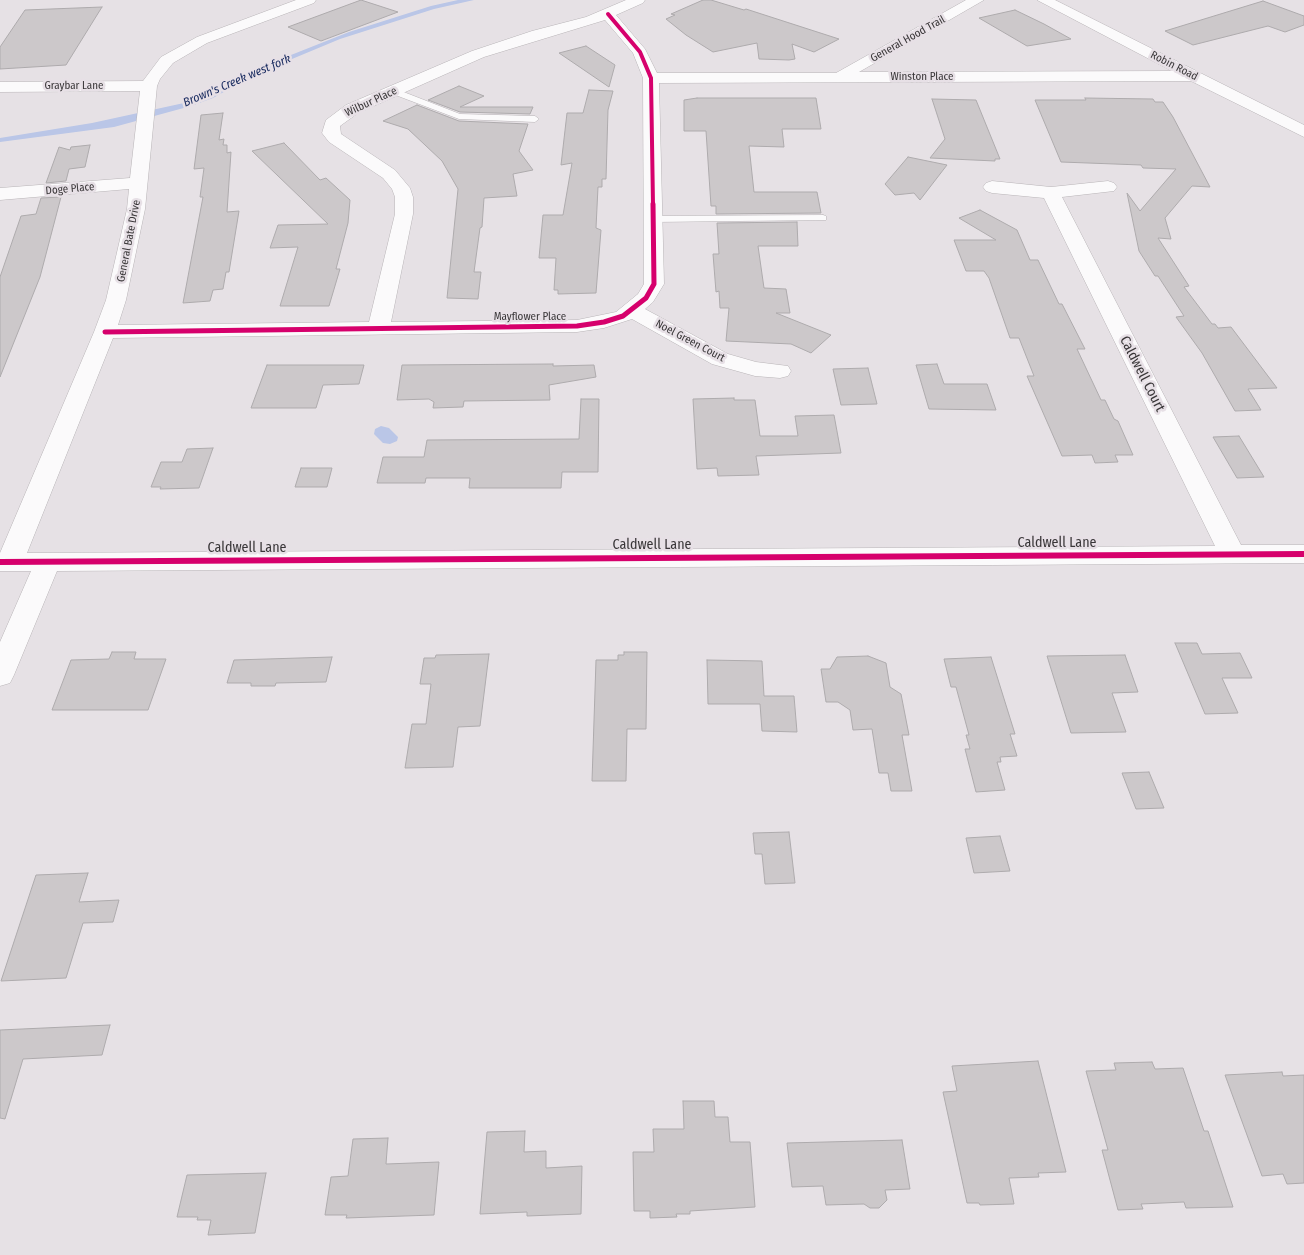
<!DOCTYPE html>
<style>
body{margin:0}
canvas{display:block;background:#e6e1e5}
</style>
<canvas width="1304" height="1255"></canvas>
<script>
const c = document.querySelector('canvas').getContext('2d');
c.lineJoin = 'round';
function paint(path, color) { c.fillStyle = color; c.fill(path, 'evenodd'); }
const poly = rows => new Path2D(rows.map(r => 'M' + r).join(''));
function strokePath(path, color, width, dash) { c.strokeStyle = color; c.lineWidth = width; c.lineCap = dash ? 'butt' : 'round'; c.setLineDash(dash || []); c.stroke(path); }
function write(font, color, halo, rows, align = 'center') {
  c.font = font + ' "Fira Sans Condensed",sans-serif'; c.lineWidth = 5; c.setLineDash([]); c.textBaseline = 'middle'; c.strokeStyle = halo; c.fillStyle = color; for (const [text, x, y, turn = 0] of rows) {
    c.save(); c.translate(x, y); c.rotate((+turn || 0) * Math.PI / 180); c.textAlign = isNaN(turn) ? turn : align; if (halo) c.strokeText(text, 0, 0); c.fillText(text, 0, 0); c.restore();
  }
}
const water = poly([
 [458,0,474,0,434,9,340,39,256,74,213,98,191,106,114,127,0,142,0,138,92,123,184,103,209,92,238,76,349,32,431,6],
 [381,426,389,428,398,437,397,441,390,444,383,443,374,434,375,429]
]);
const building = poly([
 [361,0,398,12,321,41,288,27,361,0],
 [703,0,711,0,744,10,746,9,839,39,814,52,792,44,795,59,789,60,759,59,757,43,713,52,686,35,666,19,675,15,671,14,703,0],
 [1263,1,1304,16,1304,25,1285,32,1268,26,1193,45,1165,31,1263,1],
 [102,7,66,65,0,69,0,47,25,10,102,7],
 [1015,10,1044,24,1071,39,1027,46,979,18,1015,10],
 [586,46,615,65,609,87,559,53,586,46],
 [459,86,484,96,460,107,533,107,530,114,460,112,428,100,459,86],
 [589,90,613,91,608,110,606,179,602,179,602,187,598,187,596,228,601,230,596,293,558,294,558,290,554,290,556,258,539,258,543,215,563,215,572,163,561,165,567,113,583,113,589,90],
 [697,98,816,98,821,129,782,129,784,147,749,146,754,192,817,192,821,213,716,214,716,206,711,206,706,131,684,131,684,100,697,98],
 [1085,98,1153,99,1155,102,1163,102,1173,117,1210,187,1192,186,1165,218,1171,239,1158,238,1189,286,1184,287,1212,324,1215,324,1218,328,1231,327,1277,388,1248,389,1261,410,1235,411,1202,353,1176,317,1184,316,1158,276,1155,276,1139,251,1127,193,1140,211,1176,169,1143,168,1141,165,1061,162,1035,100,1086,100,1085,98],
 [932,99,976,100,1000,159,995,159,995,161,930,158,945,139,932,99],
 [417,105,459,121,528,124,519,151,533,170,513,174,517,196,484,198,482,227,480,228,474,272,481,272,478,299,447,298,458,189,442,161,408,129,383,121,417,105],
 [223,113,219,140,224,139,223,145,227,145,227,153,231,152,227,212,239,211,229,272,226,272,223,289,213,290,210,301,183,303,203,197,200,197,204,168,194,169,201,115,223,113],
 [284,143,320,180,326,178,350,200,348,223,336,269,340,269,329,306,280,306,298,247,270,248,278,225,328,224,252,151,284,143],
 [90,145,85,167,69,169,66,181,46,183,59,147,70,150,71,147,90,145],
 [908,157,947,165,920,200,914,193,895,195,885,184,908,157],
 [61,197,40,277,0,377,0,277,21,216,36,214,41,198,61,197],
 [980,210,1017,230,1030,260,1038,260,1059,304,1062,304,1085,349,1077,349,1101,400,1105,400,1114,419,1118,421,1133,455,1115,455,1118,462,1095,463,1092,455,1062,456,1027,376,1034,376,1019,338,1010,338,989,278,984,271,966,271,954,240,996,240,959,218,980,210],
 [797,222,798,246,758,246,764,288,786,289,790,313,776,313,831,335,811,353,791,344,726,341,729,308,720,308,719,291,716,292,713,254,719,254,717,223,797,222],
 [553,364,553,366,594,365,596,377,549,385,550,400,464,401,463,407,433,408,434,402,429,399,397,400,402,365,553,364],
 [937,364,944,384,987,384,996,410,929,409,916,365,937,364],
 [267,365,364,365,359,384,323,385,316,408,251,408,267,365],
 [868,368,877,404,841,405,833,369,868,368],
 [734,398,734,400,755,400,760,436,798,436,795,416,834,415,841,453,756,456,759,475,718,476,717,468,697,469,693,399,734,398],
 [581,399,599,399,598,472,562,472,561,488,469,488,470,478,426,478,425,483,377,483,383,457,424,457,427,440,579,439,581,399],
 [1239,436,1264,477,1237,478,1213,437,1239,436],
 [213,448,199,488,160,489,161,487,151,487,161,462,182,462,187,449,213,448],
 [301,468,332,468,327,487,295,487,301,468],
 [1175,643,1197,643,1202,654,1240,653,1252,678,1222,678,1238,713,1205,714,1175,643],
 [112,652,136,652,134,659,166,659,148,710,52,710,71,660,109,659,112,652],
 [624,652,647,652,646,729,627,729,626,781,592,781,596,660,618,660,618,655,624,655,624,652],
 [489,654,480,726,458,727,453,767,405,768,412,724,426,724,431,684,420,684,424,658,435,658,436,655,489,654],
 [1125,655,1138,692,1112,693,1126,732,1071,733,1047,656,1125,655],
 [868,656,886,663,890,687,901,694,909,735,902,735,912,791,891,791,888,773,879,773,872,729,853,730,850,710,838,702,826,702,821,669,830,669,837,657,868,656],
 [332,657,326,682,276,683,275,686,251,686,251,683,227,683,234,660,332,657],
 [991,657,1015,734,1010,734,1017,756,1000,757,1001,762,997,762,1005,790,976,792,965,749,970,749,966,735,969,735,956,687,951,687,944,659,991,657],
 [707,660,762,661,764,696,794,696,797,732,762,731,760,704,708,704,707,660],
 [1149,772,1164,808,1136,809,1122,773,1149,772],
 [789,832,795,883,765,884,762,854,755,854,753,833,789,832],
 [1000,836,1010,871,974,873,966,838,1000,836],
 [88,873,79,902,119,900,113,922,83,923,66,978,1,981,36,875,88,873],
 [110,1025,102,1055,23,1059,5,1119,0,1118,0,1030,110,1025],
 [1038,1061,1066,1172,1038,1173,1039,1177,1009,1178,1014,1204,980,1205,979,1203,967,1203,943,1092,957,1091,952,1066,1038,1061],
 [1152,1062,1155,1069,1183,1068,1204,1131,1208,1131,1233,1207,1186,1208,1184,1202,1141,1204,1143,1209,1118,1210,1102,1150,1108,1150,1086,1071,1116,1070,1114,1063,1152,1062],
 [1282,1072,1283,1076,1304,1075,1304,1183,1287,1184,1283,1174,1262,1176,1225,1075,1282,1072],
 [683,1101,714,1101,715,1117,728,1117,730,1142,750,1142,755,1207,690,1211,690,1214,676,1214,677,1217,650,1218,650,1211,634,1211,633,1152,654,1152,653,1129,684,1129,683,1101],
 [525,1131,524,1152,546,1151,546,1168,582,1166,581,1214,527,1216,527,1212,480,1214,487,1132,525,1131],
 [388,1138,386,1164,439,1162,434,1215,346,1218,347,1215,325,1215,331,1177,348,1176,353,1139,388,1138],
 [902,1140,910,1189,885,1190,887,1200,879,1208,870,1208,864,1204,826,1205,823,1186,792,1187,787,1143,902,1140],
 [266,1173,255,1233,208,1235,211,1220,197,1220,198,1217,177,1217,187,1175,266,1173]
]);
const lane = poly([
 [390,89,396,89,460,114,535,116,539,119,535,122,459,119,390,93,390,89],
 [823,215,826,216,826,220,653,222,648,219,653,216,823,215]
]);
const street = poly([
 [296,0,316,0,314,3,207,43,173,63,160,79,157,86,145,209,126,300,118,325,369,322,395,214,395,197,392,189,383,178,329,142,322,133,326,120,346,105,472,51,532,31,586,17,626,0,645,0,643,3,616,15,645,49,657,73,836,73,966,0,984,0,859,72,1172,71,1037,0,1055,0,1304,125,1304,137,1191,81,659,83,664,284,653,302,645,309,728,354,756,362,788,366,791,371,788,376,780,378,755,376,712,364,632,319,604,328,577,332,113,338,27,553,1215,546,1044,198,992,193,986,191,983,187,986,183,992,181,1051,187,1108,181,1114,183,1117,187,1114,191,1062,197,1241,545,1304,545,1304,563,57,571,14,675,10,683,0,686,0,642,31,571,0,571,0,553,94,332,106,300,127,209,129,189,0,200,0,188,130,178,140,91,0,92,0,82,143,81,161,57,197,37,296,0],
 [605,20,633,53,643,78,644,284,638,294,616,312,577,320,391,322,413,214,413,197,410,188,395,170,341,134,340,126,358,113,484,57,605,20]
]);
const cyclewayFar2 = poly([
 [608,14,640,52,651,78,653,205]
]);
const cyclewayFar1 = poly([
 [105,332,577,326,604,322,623,316,646,298,654,284,653,204]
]);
const cycleway = poly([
 [0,562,1304,554]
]);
const farStreetnames = [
 ["General Hood Trail",908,39,-29],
 ["Robin Road",1174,66,27],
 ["Winston Place",922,77],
 ["Graybar Lane",74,86],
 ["Wilbur Place",371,102,-25],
 ["Doge Place",70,189,-5],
 ["General Bate Drive",129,241,-79],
 ["Mayflower Place",530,317],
 ["Noel Green Court",690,341,28]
];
const farWaternames = [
 ["Brown's Creek west fork",237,81,-23]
];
const streetNames = [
 ["Caldwell Court",1142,374,63],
 ["Caldwell Lane",1057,543],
 ["Caldwell Lane",652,545],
 ["Caldwell Lane",247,548]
];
paint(water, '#bac6e7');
paint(building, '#ccc8ca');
strokePath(building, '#aeabad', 1);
strokePath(lane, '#b8b4b7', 1);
strokePath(street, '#b8b4b7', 1);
paint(lane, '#fbfafb');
paint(street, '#fbfafb');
strokePath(cyclewayFar2, '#d6006c', 4);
strokePath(cyclewayFar1, '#d6006c', 5);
strokePath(cycleway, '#d6006c', 6);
write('11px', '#393638', '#e7e0e6', farStreetnames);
write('italic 12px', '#17295e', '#e7e0e6', farWaternames);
write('14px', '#393638', '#e7e0e6', streetNames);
</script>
